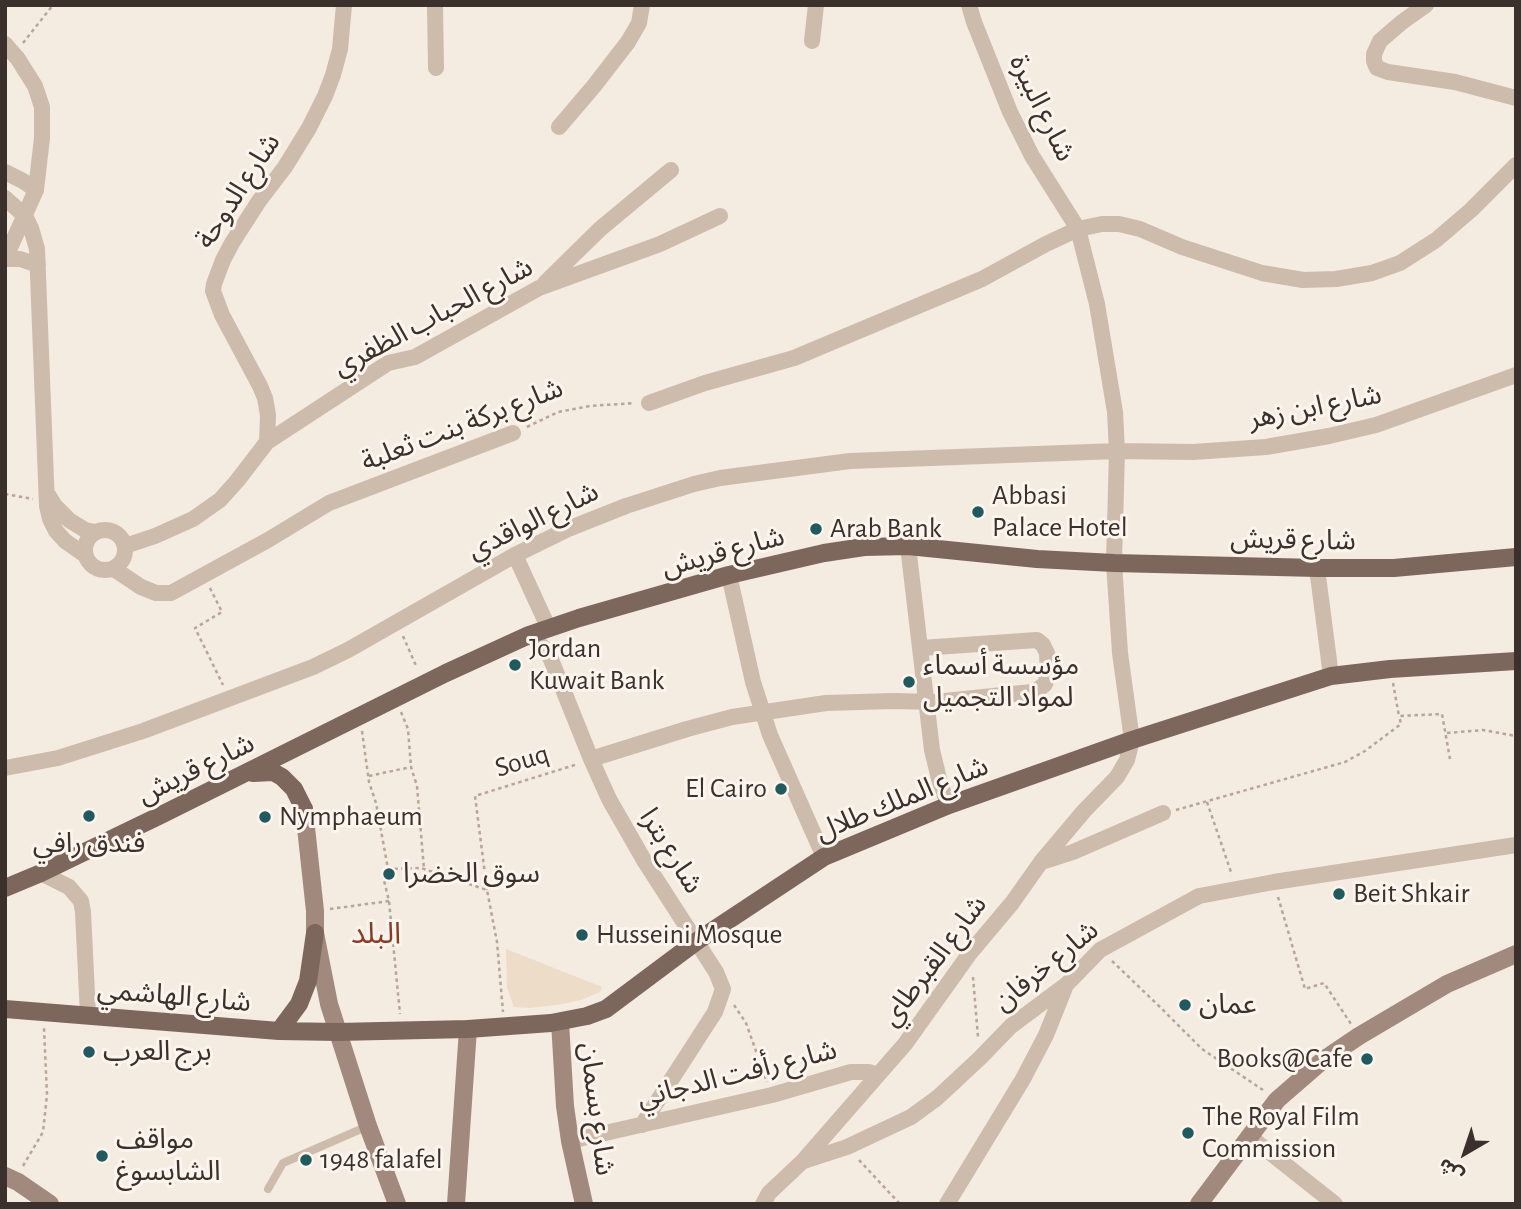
<!DOCTYPE html>
<meta charset="utf-8">
<style>
body{margin:0}
#map{position:relative;width:1521px;height:1209px;overflow:hidden;background:#f4ebe1;font-family:"Alegreya Sans","Noto Sans Arabic",sans-serif}
canvas{display:block}
.frame{position:absolute;inset:0;border:7px solid #3b302b;pointer-events:none}
.north{position:absolute;left:1430px;top:1118px;width:70px;height:70px;-webkit-text-stroke:5px #fbf5ee;paint-order:stroke;rotate:219deg;font-size:19px;font-weight:700;line-height:28px;text-align:center;color:#3b302b}
.north::after{content:'';display:block;margin:auto;width:24px;height:32px;background:#3b302b;clip-path:polygon(50% 0,100% 100%,50% 72%,0 100%)}
</style>
<div id="map">
<canvas width="1521" height="1209"></canvas>
<div class="frame"></div>
<div class="north">ش</div>
</div>
<script>
const c = document.querySelector('canvas').getContext('2d');
c.lineJoin = 'round';
function paint(path, color) { c.fillStyle = color; c.fill(path, 'evenodd'); }
const poly = rows => new Path2D(rows.map(r => 'M' + r).join(''));
function strokePath(path, color, width, dash) { c.strokeStyle = color; c.lineWidth = width; c.lineCap = dash ? 'butt' : 'round'; c.setLineDash(dash || []); c.stroke(path); }
function write(font, color, halo, rows, align = 'center') {
  c.font = font + ' "Alegreya Sans","Noto Sans Arabic",sans-serif'; c.lineWidth = 6; c.setLineDash([]); c.textBaseline = 'middle'; c.strokeStyle = halo; c.fillStyle = color; for (const [text, x, y, turn = 0] of rows) {
    c.save(); c.translate(x, y); c.rotate((+turn || 0) * Math.PI / 180); c.textAlign = isNaN(turn) ? turn : align; if (halo) c.strokeText(text, 0, 0); c.fillText(text, 0, 0); c.restore();
  }
}
const plaza = poly([
 [506,949,602,987,600,992,581,1000,563,1004,530,1008,514,1007,507,988]
]);
const path = poly([
 [23,43,53,5],
 [527,427,558,412,590,406,635,403],
 [5,494,33,499],
 [210,588,222,612,195,628,223,685],
 [403,636,417,668],
 [1393,683,1399,716,1442,714,1450,759],
 [401,712,408,729,411,767],
 [362,731,369,782,376,803,388,869,421,868,487,890,497,942,503,1012],
 [1447,733,1483,730,1516,736],
 [369,776,411,767,417,786,424,869],
 [1207,802,1232,875],
 [1176,810,1345,762,1365,751,1401,724,1399,716],
 [388,869,383,876,389,901,400,1014],
 [487,890,475,796,578,764],
 [1278,897,1305,989,1324,983,1351,1024],
 [330,909,389,901],
 [1112,961,1159,1006,1202,1049,1263,1090],
 [973,977,978,1037],
 [734,1005,746,1023,767,1082],
 [859,1160,900,1204],
 [23,1166,43,1132,47,1095,44,1028]
]);
const lane = poly([
 [268,1189,283,1163,368,1126]
]);
const street = poly([
 [435,5,436,68],
 [1426,5,1402,22,1380,41,1374,54,1374,61,1377,68,1388,72,1455,82,1516,98],
 [812,41,816,5],
 [5,44,18,59,35,86,42,107,42,138,36,190,5,259],
 [559,127,594,86,628,42,639,23,642,5],
 [5,172,23,181,36,190],
 [5,198,25,216,31,228,37,249,47,506,50,519,56,531,65,541,85,555],
 [5,259,20,259,38,265],
 [545,283,600,229,671,170],
 [649,403,705,383,794,358,982,279,1046,244,1078,229,1102,224,1119,224,1140,229,1182,247,1262,273,1303,280,1336,279,1372,273,1400,263,1436,240,1471,210,1516,165],
 [267,442,268,415,265,398,260,386,222,315,213,291,214,284,223,260,232,243,259,201,285,167,309,128,325,96,333,75,340,49,344,5],
 [49,496,55,506,69,520,85,530,95,532],
 '85 550a20 20 0 1 1 40 0a20 20 0 1 1-40 0Z',
 [125,546,155,536,193,519,220,500,237,481,267,442,388,363,415,357,539,288,660,244,720,216],
 [908,546,932,750,941,787,949,805],
 [515,555,549,629],
 [1317,568,1331,676],
 [114,569,141,587,156,593,171,593,268,540,329,503,513,433],
 [729,575,753,682,770,735,824,857],
 [529,635,543,647,550,657,591,759,609,799,645,862,716,972,723,989,715,1012,642,1125],
 [591,759,687,729,732,717,826,703,893,701,935,702,1032,692,1039,689,1045,684,1048,675,1047,653,1043,645,1037,640,921,648],
 [5,768,58,758,143,731,313,667,348,650,515,555,568,529,626,506,694,484,720,478,850,461,1117,451,1193,452,1266,447,1329,436,1376,425,1516,375],
 [1042,862,1073,852,1163,813],
 [41,873,69,887,81,901,83,912,88,1015],
 [1249,1136,1335,1204],
 [570,1141,772,1095,851,1072,869,1072,877,1075],
 [804,1161,847,1147,911,1117,937,1098,980,1058,1011,1026,1066,985,1100,950,1199,896,1274,882,1516,845],
 [763,1204,769,1193,803,1161,905,1044,970,953,1012,903,1041,862,1084,811,1117,777,1127,760,1132,740,1120,653,1114,563,1117,451,1115,412,1097,304,1078,229,1032,156,1010,112,974,22,969,5],
 [947,1204,1023,1079,1046,1035,1066,985]
]);
const secondary = poly([
 [304,809,315,911,315,933,329,1004,368,1126,397,1204],
 [560,1022,565,1106,570,1141,584,1204],
 [5,1176,18,1182,50,1204],
 [456,1204,468,1029],
 [1199,1204,1277,1100,1322,1061,1359,1036,1447,984,1516,954]
]);
const primary = poly([
 [253,773,273,772,282,777,294,789,304,809],
 [5,888,41,873,161,815,446,673,529,635,579,618,729,575,824,553,864,547,908,546,1037,559,1114,563,1317,568,1394,568,1516,557],
 [5,1009,279,1031,338,1032,468,1029,551,1023,587,1016,606,1009,697,941,824,857,949,805,1132,740,1331,676,1390,669,1516,661],
 [279,1031,299,1004,308,981,315,933]
]);
const markers = [
 [978,512,7,"#1f5a5e"],
 [816,529,7,"#1f5a5e"],
 [515,665,7,"#1f5a5e"],
 [909,682,7,"#1f5a5e"],
 [781,789,7,"#1f5a5e"],
 [89,816,7,"#1f5a5e"],
 [265,817,7,"#1f5a5e"],
 [389,874,7,"#1f5a5e"],
 [1339,894,7,"#1f5a5e"],
 [582,935,7,"#1f5a5e"],
 [1185,1005,7,"#1f5a5e"],
 [89,1052,7,"#1f5a5e"],
 [1367,1059,7,"#1f5a5e"],
 [1188,1133,7,"#1f5a5e"],
 [102,1156,7,"#1f5a5e"],
 [306,1160,7,"#1f5a5e"]
];
const streetNames = [
 ["شارع البيرة",1042,108,64],
 ["شارع الدوحة",238,191,-57],
 ["شارع الحباب الظفري",433,317,-28],
 ["شارع ابن زهر",1315,407,-11],
 ["شارع بركة بنت ثعلبة",462,425,-21],
 ["شارع الواقدي",533,521,-26],
 ["شارع قريش",1293,540,1],
 ["شارع قريش",723,552,-15],
 ["Souq",522,761,-17],
 ["شارع قريش",196,769,-26],
 ["شارع الملك طلال",902,799,-22],
 ["شارع بترا",671,851,58],
 ["شارع القبرطاي",934,961,-53],
 ["شارع خرفان",1046,966,-39],
 ["شارع الهاشمي",174,996,5],
 ["شارع رأفت الدجاني",737,1074,-14],
 ["شارع بسمان",597,1109,83]
];
const poiNames = [
 ["Abbasi",992,496],
 ["Palace Hotel",992,528],
 ["Arab Bank",830,529],
 ["Jordan",529,649],
 ["Kuwait Bank",529,681],
 ["مؤسسة أسماء",923,666],
 ["لمواد التجميل",923,698],
 ["El Cairo",767,789,"right"],
 ["Nymphaeum",279,817],
 ["فندق رافي",89,844,"center"],
 ["سوق الخضرا",403,874],
 ["Beit Shkair",1353,894],
 ["Husseini Mosque",596,935],
 ["عمان",1199,1005],
 ["برج العرب",103,1052],
 ["Books@Cafe",1353,1059,"right"],
 ["The Royal Film",1202,1117],
 ["Commission",1202,1149],
 ["مواقف",116,1140],
 ["الشابسوغ",116,1172],
 ["1948 falafel",320,1160]
];
const neighbourhoodNames = [
 ["البلد",376,934]
];
paint(plaza, '#ecdcc8');
strokePath(path, '#b9a596', 2.5, [3.5, 3.5]);
strokePath(lane, '#cdbbac', 8);
strokePath(street, '#cdbbac', 16);
strokePath(secondary, '#a18a7d', 18);
strokePath(primary, '#7d675c', 18);
for (const [x, y, r, color] of markers) { const dot = new Path2D(); dot.arc(x, y, r, 0, 2 * Math.PI); c.fillStyle = color; c.fill(dot); strokePath(dot, '#fbf5ee', 2.5); }
write('28px', '#3b302b', '#fbf5ee', streetNames);
write('28px', '#3b302b', '#fbf5ee', poiNames, 'left');
write('30px', '#8c3b22', '#fbf5ee', neighbourhoodNames);
</script>
